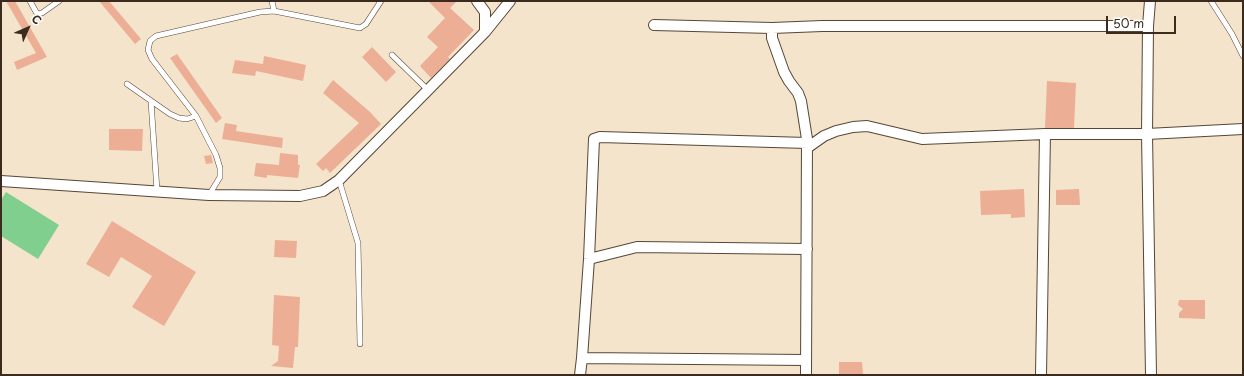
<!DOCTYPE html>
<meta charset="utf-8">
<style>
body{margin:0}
#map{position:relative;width:1244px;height:376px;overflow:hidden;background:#f4e4cb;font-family:"Playpen Sans",sans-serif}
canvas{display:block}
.frame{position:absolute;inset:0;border:2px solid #3b2a1e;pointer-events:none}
.north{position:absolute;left:8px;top:8px;width:40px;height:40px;-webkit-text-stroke:3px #fff;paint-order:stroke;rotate:45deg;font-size:11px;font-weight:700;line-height:16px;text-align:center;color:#3b2a1e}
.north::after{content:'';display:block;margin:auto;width:14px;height:18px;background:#3b2a1e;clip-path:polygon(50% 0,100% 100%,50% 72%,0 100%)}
.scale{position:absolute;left:1106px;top:16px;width:70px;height:18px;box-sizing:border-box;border:2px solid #3b2a1e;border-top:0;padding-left:5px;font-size:12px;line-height:14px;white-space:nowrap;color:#3b2a1e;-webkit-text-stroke:3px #fff;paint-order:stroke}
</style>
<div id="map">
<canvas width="1244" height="376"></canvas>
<div class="frame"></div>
<div class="north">С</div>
<div class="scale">50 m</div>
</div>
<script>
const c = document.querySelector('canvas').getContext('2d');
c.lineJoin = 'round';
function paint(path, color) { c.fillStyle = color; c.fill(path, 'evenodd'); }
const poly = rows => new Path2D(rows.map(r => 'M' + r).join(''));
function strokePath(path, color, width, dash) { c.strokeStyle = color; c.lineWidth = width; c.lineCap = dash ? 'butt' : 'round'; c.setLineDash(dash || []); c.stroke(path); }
const green = poly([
 [6,192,59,225,38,259,1,236,1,200]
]);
const building = poly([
 [6,1,15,1,47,57,17,70,14,62,36,53],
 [99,1,109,1,141,39,135,44],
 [428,1,457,1,450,8,474,30,448,57,450,59,431,78,420,66,438,47,427,37,445,18],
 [372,47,396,72,386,82,362,57],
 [177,54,222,118,216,123,170,58],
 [264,56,306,65,303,81,256,71,255,76,232,73,235,60,263,64],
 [333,80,370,112,381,124,330,173,326,168,323,171,316,164,359,123,323,93],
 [1047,81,1076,83,1074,128,1045,128],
 [225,123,237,125,236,131,283,138,282,148,222,139],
 [109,129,143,129,142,151,109,150],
 [280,153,298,155,298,165,300,165,298,178,267,175,267,178,254,176,256,163,279,165],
 [211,155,213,163,206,164,204,156],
 [1024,189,1025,217,1011,218,1011,214,981,215,980,191],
 [1079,189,1080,205,1056,205,1056,190],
 [112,221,196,272,164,326,132,307,152,276,121,257,109,277,86,264],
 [275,240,297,241,296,258,274,257],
 [274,295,300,297,298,347,295,347,293,368,271,366,278,361,279,346,272,345],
 [1179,300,1205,300,1205,319,1179,318,1179,313,1183,309,1178,305],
 [839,362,862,362,863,375,839,375]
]);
const service = poly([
 [30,1,36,12,39,14,42,13,59,1],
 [272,1,274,11],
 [1211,1,1232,34,1243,56],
 [392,55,428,90],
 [127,84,170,114,179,118,187,119,196,116],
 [151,101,157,191],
 [339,180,358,243,360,344],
 [209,195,220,177,220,168,216,155,196,116,152,59,148,50,150,41,156,36,260,12,274,11,360,28,366,24,381,1]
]);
const minor = poly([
 [477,1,485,12,485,32],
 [1150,1,1148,26,1147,134,1151,375],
 [654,25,772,28,822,26,1148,26],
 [772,28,772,38,784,72,789,81,798,93,801,101,807,139,806,375],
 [807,148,824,136,836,131,853,127,867,126,922,139,1045,134,1147,134,1243,129],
 [1,181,209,195,300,196,323,191,339,180,428,90,485,32,510,1],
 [589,259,637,247,807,249],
 [582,358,589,259,594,139,600,137,807,143],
 [580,375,582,358,806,360],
 [1041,375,1045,134]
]);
paint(green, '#80cf8f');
paint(building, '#ecaf95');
strokePath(service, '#574638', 6);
strokePath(minor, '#574638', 12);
strokePath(service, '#fff', 5);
strokePath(minor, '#fff', 10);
</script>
